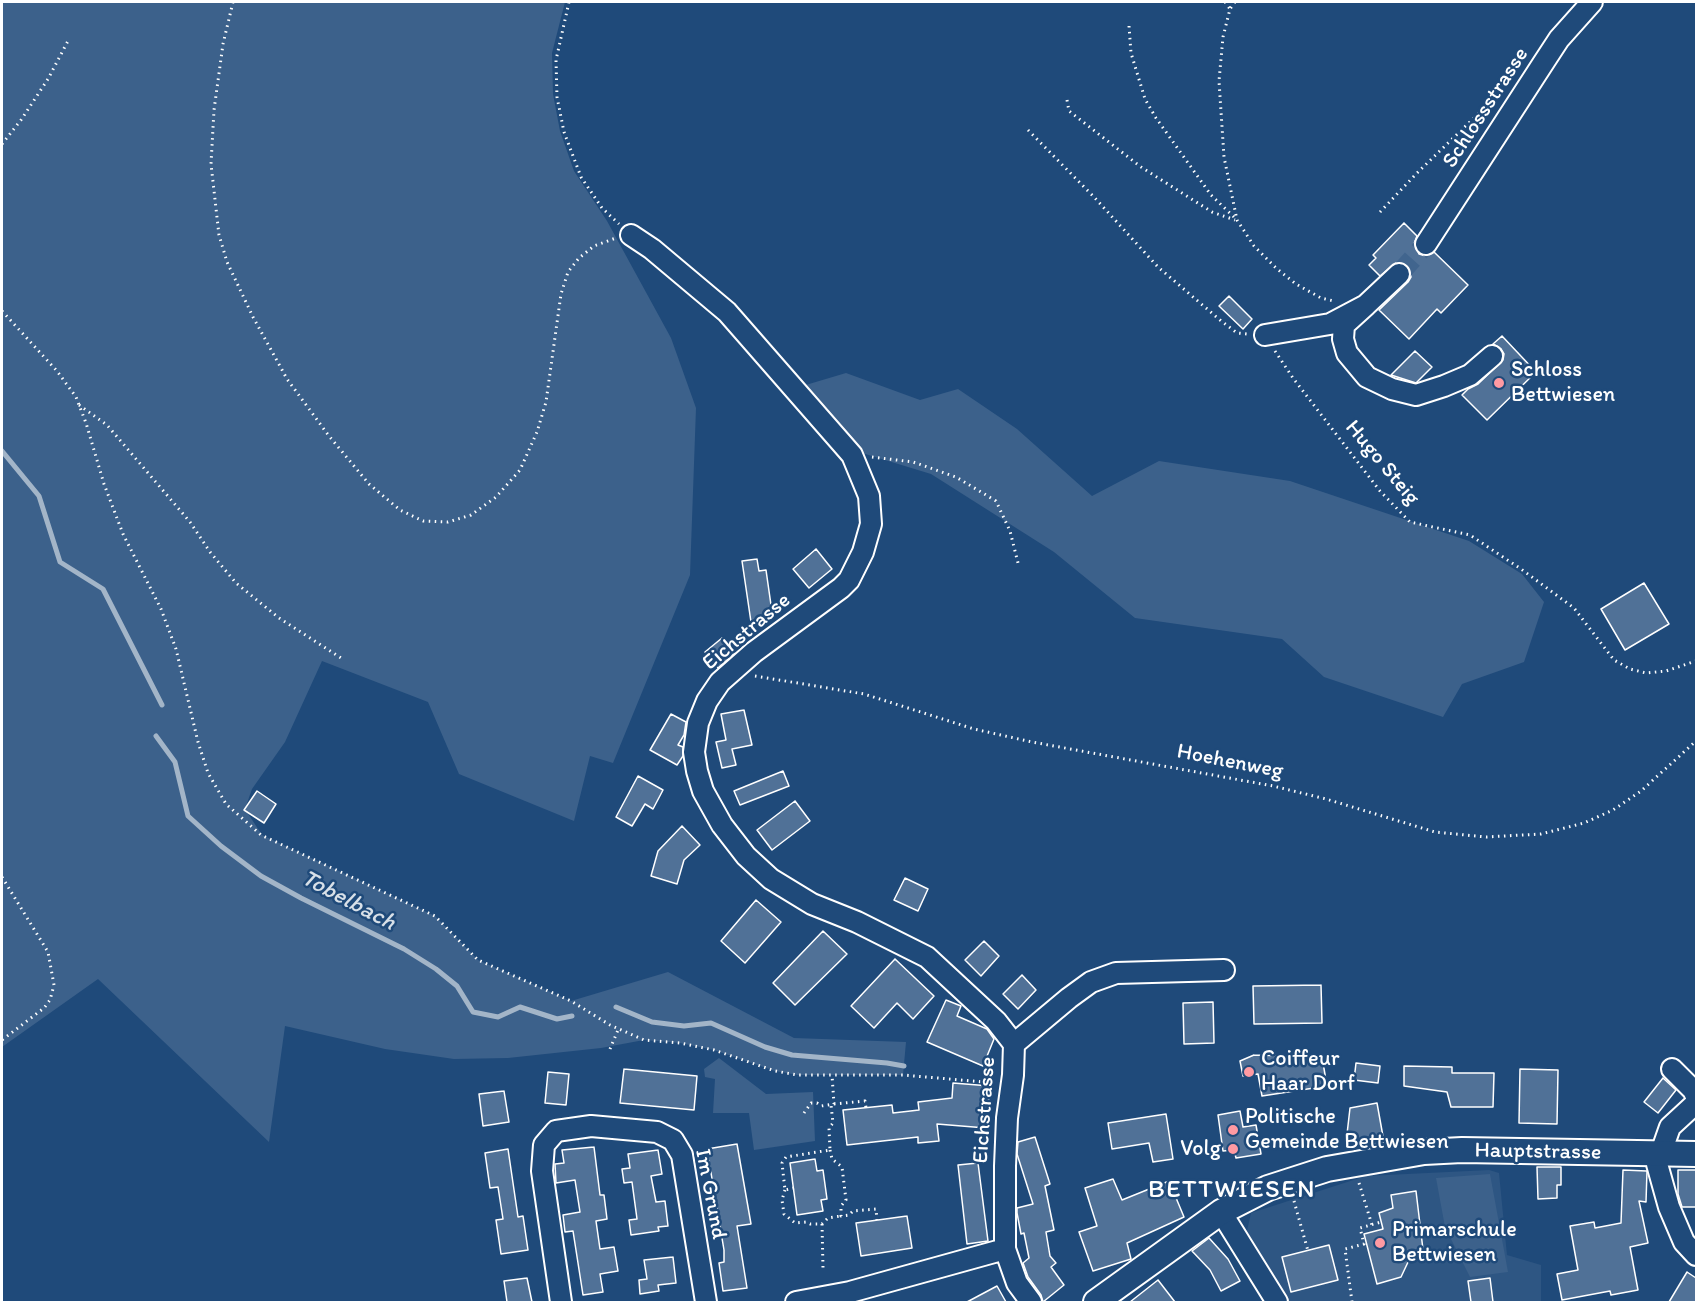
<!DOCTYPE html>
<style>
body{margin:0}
#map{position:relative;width:1698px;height:1304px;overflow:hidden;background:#1f4a7a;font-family:Itim,sans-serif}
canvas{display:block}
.frame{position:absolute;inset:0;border:3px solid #fff;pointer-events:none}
</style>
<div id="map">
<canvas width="1698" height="1304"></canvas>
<div class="frame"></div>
</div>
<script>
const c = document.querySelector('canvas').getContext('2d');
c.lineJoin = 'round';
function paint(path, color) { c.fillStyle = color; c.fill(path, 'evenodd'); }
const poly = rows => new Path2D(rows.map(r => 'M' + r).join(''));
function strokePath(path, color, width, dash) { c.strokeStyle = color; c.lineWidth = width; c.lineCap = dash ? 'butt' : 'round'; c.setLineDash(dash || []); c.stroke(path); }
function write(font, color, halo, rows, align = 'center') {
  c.font = font + ' Itim,sans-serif'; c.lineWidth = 5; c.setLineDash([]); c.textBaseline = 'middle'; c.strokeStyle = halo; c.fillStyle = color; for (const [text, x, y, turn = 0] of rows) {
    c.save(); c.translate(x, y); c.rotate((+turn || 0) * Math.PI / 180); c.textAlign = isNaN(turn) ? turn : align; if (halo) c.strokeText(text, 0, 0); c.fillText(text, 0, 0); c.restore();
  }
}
const built = poly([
 [1489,1170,1499,1173,1507,1255,1541,1265,1541,1302,1289,1302,1247,1231,1251,1213,1366,1176]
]);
const green = poly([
 [2,2,565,2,552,53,553,94,560,131,574,171,607,221,671,338,696,408,690,575,613,763,590,756,574,821,459,774,428,702,322,661,285,742,252,789,245,809,262,835,435,916,478,960,571,1001,668,972,794,1038,906,1042,903,1075,798,1075,775,1071,714,1050,680,1043,644,1040,601,1048,508,1058,454,1059,385,1049,285,1026,269,1142,98,979,2,1047],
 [846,373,920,400,958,389,1017,429,1092,496,1159,461,1290,481,1469,541,1522,574,1544,602,1524,662,1462,684,1443,717,1324,677,1282,639,1135,618,1054,552,931,474,849,449,799,387],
 [719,1058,766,1094,813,1092,815,1141,754,1150,749,1113,713,1113,715,1079,705,1077,704,1069],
 [1490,1174,1508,1272,1470,1277,1445,1227,1436,1178]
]);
const stream = poly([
 [2,451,39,496,60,562,103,589,162,705],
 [156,736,175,762,188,816,221,846,261,876,301,898,404,949,436,969,457,986,473,1012,498,1017,520,1007,557,1019,572,1016],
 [616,1007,652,1022,684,1026,711,1023,765,1047,792,1055,887,1063,904,1066]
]);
const building = poly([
 [1404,223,1417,236,1414,244,1419,254,1426,256,1434,252,1468,285,1441,313,1437,309,1409,339,1379,310,1408,282,1411,277,1408,266,1402,262,1396,263,1380,276,1369,265,1376,258,1373,255,1404,223],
 [1229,296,1252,319,1243,329,1219,306,1229,296],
 [1502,336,1536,372,1487,420,1462,395,1468,389,1478,384,1503,360,1504,354,1501,349,1493,344,1502,336],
 [1415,351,1432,367,1416,383,1391,375,1415,351],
 [816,549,832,569,809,588,793,569,816,549],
 [757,559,759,571,766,570,773,619,751,622,742,561,757,559],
 [1644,583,1669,624,1625,650,1601,609,1644,583],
 [722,638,735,653,718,668,705,652,722,638],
 [744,710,752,745,732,749,736,765,722,768,716,742,726,740,721,714,744,710],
 [671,714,686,722,684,735,678,745,683,747,683,756,677,765,650,750,671,714],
 [783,771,789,786,740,805,734,791,783,771],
 [638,776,663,790,653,809,645,804,632,826,616,817,638,776],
 [257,791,276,804,264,823,244,810,257,791],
 [795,801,810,821,772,850,757,830,795,801],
 [682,826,700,845,684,860,677,884,651,876,658,851,682,826],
 [905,878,928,889,918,911,894,900,905,878],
 [756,900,781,922,745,963,721,941,756,900],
 [823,931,847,954,795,1005,773,983,823,931],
 [984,941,999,956,981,976,965,960,984,941],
 [895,959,934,996,913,1019,897,1003,874,1028,851,1006,895,959],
 [1022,975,1036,990,1018,1009,1003,994,1022,975],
 [1321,985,1322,1023,1254,1024,1253,986,1321,985],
 [946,1000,961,1006,957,1016,987,1029,994,1039,983,1066,927,1042,946,1000],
 [1213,1002,1214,1043,1184,1044,1183,1003,1213,1002],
 [1254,1055,1322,1057,1327,1086,1262,1096,1258,1074,1243,1076,1240,1061,1254,1055],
 [1356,1063,1380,1066,1378,1083,1354,1080,1356,1063],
 [1404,1066,1452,1067,1452,1073,1494,1073,1493,1107,1451,1107,1447,1092,1404,1086,1404,1066],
 [624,1069,697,1076,694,1110,620,1103,624,1069],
 [1520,1069,1558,1070,1557,1124,1519,1123,1520,1069],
 [548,1072,569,1074,566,1105,545,1103,548,1072],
 [1663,1078,1676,1090,1658,1113,1644,1102,1663,1078],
 [953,1083,990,1086,986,1128,937,1124,939,1141,918,1143,918,1137,847,1145,843,1110,892,1105,893,1113,919,1110,918,1102,952,1098,953,1083],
 [504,1091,509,1122,483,1126,479,1094,504,1091],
 [1377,1103,1384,1142,1352,1147,1352,1142,1346,1143,1350,1108,1377,1103],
 [1240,1111,1243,1127,1256,1125,1261,1154,1236,1158,1234,1150,1223,1151,1218,1115,1240,1111],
 [1166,1114,1173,1159,1153,1162,1149,1143,1112,1149,1108,1123,1166,1114],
 [1035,1137,1050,1184,1045,1186,1054,1230,1046,1232,1050,1256,1056,1263,1051,1267,1064,1285,1043,1302,1041,1295,1028,1277,1023,1263,1029,1258,1024,1233,1021,1234,1017,1213,1017,1208,1033,1204,1017,1154,1018,1142,1035,1137],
 [737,1144,751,1224,737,1226,747,1288,723,1291,719,1263,724,1262,724,1250,707,1149,737,1144],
 [594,1147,600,1195,604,1195,607,1219,596,1221,600,1249,614,1247,618,1271,600,1274,603,1292,583,1295,573,1231,565,1232,563,1215,580,1212,575,1180,556,1183,555,1164,564,1163,562,1150,594,1147],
 [508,1149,518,1217,523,1216,528,1250,501,1254,496,1220,503,1219,498,1187,490,1188,485,1153,508,1149],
 [658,1150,662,1174,651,1176,656,1202,665,1201,668,1226,658,1227,659,1231,631,1235,629,1220,637,1219,632,1182,624,1183,622,1169,630,1168,628,1154,658,1150],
 [815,1159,817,1171,823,1170,827,1199,821,1200,823,1211,797,1215,790,1163,815,1159],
 [978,1163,988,1241,967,1244,958,1165,978,1163],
 [1537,1167,1561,1167,1561,1185,1557,1185,1557,1198,1538,1199,1537,1167],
 [1623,1170,1647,1171,1646,1202,1639,1201,1648,1243,1630,1247,1638,1290,1611,1295,1610,1291,1562,1300,1557,1274,1578,1270,1570,1226,1594,1222,1595,1228,1621,1223,1623,1170],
 [1678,1170,1696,1170,1696,1207,1682,1207,1678,1194,1678,1170],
 [1113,1179,1122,1200,1169,1181,1184,1217,1127,1243,1131,1259,1093,1271,1079,1232,1097,1226,1085,1188,1113,1179],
 [1416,1191,1424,1258,1409,1260,1401,1277,1377,1284,1364,1234,1383,1229,1379,1213,1393,1208,1391,1195,1416,1191],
 [907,1216,912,1248,861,1256,856,1223,907,1216],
 [1209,1238,1228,1259,1240,1281,1221,1291,1210,1270,1192,1251,1209,1238],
 [1329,1245,1338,1280,1291,1292,1282,1257,1329,1245],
 [673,1257,676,1283,658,1285,659,1291,640,1294,639,1280,647,1279,644,1260,673,1257],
 [1687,1272,1696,1278,1696,1302,1669,1302,1687,1272],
 [527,1278,532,1302,507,1302,504,1281,527,1278],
 [1490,1278,1493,1302,1471,1302,1468,1281,1490,1278],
 [1158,1280,1175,1302,1130,1302,1158,1280],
 [997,1286,1006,1302,967,1302,997,1286]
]);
const minorTunnel = poly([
 [1399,274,1426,244]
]);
const path = poly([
 [233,2,223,44,214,110,211,164,219,235,227,262,253,317,287,379,329,436,369,484,400,510,423,521,448,522,471,515,496,497,520,470,537,432,546,402,561,294,568,272,579,258,594,246,616,238],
 [569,2,556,60,557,97,564,132,581,177,602,208,619,224],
 [1225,2,1230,9],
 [1235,2,1230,9,1223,37,1219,81,1224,157,1237,220,1254,246,1276,268,1296,284,1321,298,1334,301],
 [1129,26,1131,53,1145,99,1156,118,1211,195,1236,219],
 [1067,100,1069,111,1141,167,1212,212,1235,220],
 [1028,130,1094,197,1158,267,1220,320,1237,333,1247,334],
 [2,144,21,120,48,79,69,39],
 [1380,212,1417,173,1504,89],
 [2,311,57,371,76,397,86,423,104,484,123,534,161,609,176,649,198,742,208,773,226,804,261,835,435,916,478,960,571,1001,610,1025,644,1040,680,1043,714,1050,775,1071,798,1075,903,1075,995,1083],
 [1275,351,1293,378,1380,491,1410,522,1470,535,1521,569,1574,608,1614,660,1630,669,1646,673,1666,671,1696,661],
 [79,405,107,425,190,522,210,552,236,583,279,618,341,658],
 [872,457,913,462,956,477,996,501,1010,531,1019,567],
 [755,676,864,694,974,729,1032,742,1273,786,1326,799,1435,832,1486,837,1541,834,1584,823,1613,810,1641,791,1696,741],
 [2,877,48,952,54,985,50,1000,44,1008,2,1040],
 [610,1049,618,1030],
 [834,1104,865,1101,866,1108],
 [804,1113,811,1103,817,1103,821,1106,834,1104,832,1075],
 [830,1150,832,1159,842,1167,846,1200,841,1206,841,1216,849,1215,853,1211,876,1209,877,1220],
 [1359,1183,1372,1225],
 [794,1188,785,1190,782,1163,786,1157,830,1150,829,1128,833,1123,831,1105],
 [785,1190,782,1200,784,1214,795,1223,806,1222,810,1224,822,1224,828,1218,841,1216],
 [1294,1201,1308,1251],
 [822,1224,823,1268],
 [1352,1302,1345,1249,1364,1244,1360,1228,1381,1222]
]);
const minor = poly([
 [631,235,652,249,727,312,852,455,869,496,871,524,863,552,849,580,841,588,754,652,720,682,707,701,698,723,694,752,697,771,703,791,722,825,746,856,771,879,812,904,857,922,927,957,996,1021,1014,1044,1013,1075,1007,1118,1005,1166,1005,1249,1017,1283,1031,1302],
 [1426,244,1542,65,1559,39,1592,2],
 [1366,305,1344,325,1343,339,1347,353,1367,377,1392,389,1416,395,1444,386,1470,375,1492,356],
 [1265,335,1330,324,1366,305,1399,274],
 [1014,1044,1069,998,1091,982,1116,973,1224,970],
 [1672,1069,1693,1090,1696,1096],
 [1696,1103,1670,1127,1657,1164,1669,1207,1684,1242,1696,1255],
 [1221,1212,1277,1302],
 [561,1302,542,1171,544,1145,556,1131,591,1126,657,1132,673,1140,682,1155,706,1302],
 [796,1302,850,1292,1005,1249]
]);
const major = poly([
 [1096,1302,1221,1212,1268,1188,1327,1169,1424,1152,1462,1150,1696,1154]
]);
const markers = [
 [1499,383,6,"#ff9aa2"],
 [1249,1072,6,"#ff9aa2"],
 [1233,1130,6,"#ff9aa2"],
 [1233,1149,6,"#ff9aa2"],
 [1380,1243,6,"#ff9aa2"]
];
const streetNames = [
 ["Schlossstrasse",1486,108,-57],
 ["Hugo Steig",1382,463,50],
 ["Eichstrasse",747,632,-40],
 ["Hoehenweg",1230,762,11],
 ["Eichstrasse",985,1110,-86],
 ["Hauptstrasse",1538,1152,1],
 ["Im Grund",710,1194,79]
];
const poiNames = [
 ["Schloss",1511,370],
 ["Bettwiesen",1511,395],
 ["Coiffeur",1261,1059],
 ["Haar Dorf",1261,1084],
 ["Politische",1245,1117],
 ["Gemeinde Bettwiesen",1245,1142],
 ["Volg",1221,1149,"right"],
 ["Primarschule",1392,1230],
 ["Bettwiesen",1392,1255]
];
const waterNames = [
 ["Tobelbach",348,901,28]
];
const quarterNames = [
 ["BETTWIESEN",1232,1190]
];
paint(built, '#2e5683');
paint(green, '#3c618b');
strokePath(stream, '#a3b5c8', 5);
paint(building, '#507197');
strokePath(building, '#fff', 1.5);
strokePath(minorTunnel, '#41658e', 20, [20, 10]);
strokePath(minor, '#fff', 24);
strokePath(major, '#fff', 28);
strokePath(path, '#fff', 3, [1.5, 4.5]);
strokePath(minor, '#1f4a7a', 20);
strokePath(major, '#1f4a7a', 24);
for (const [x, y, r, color] of markers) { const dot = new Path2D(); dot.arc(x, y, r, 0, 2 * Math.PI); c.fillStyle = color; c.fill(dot); strokePath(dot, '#1f4a7a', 2); }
write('22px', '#fff', '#1f4a7a', streetNames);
write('22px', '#fff', '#1f4a7a', poiNames, 'left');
write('italic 24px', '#d8e0e8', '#1f4a7a', waterNames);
c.letterSpacing = '1.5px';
write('26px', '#fff', '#1f4a7a', quarterNames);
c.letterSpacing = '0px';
</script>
